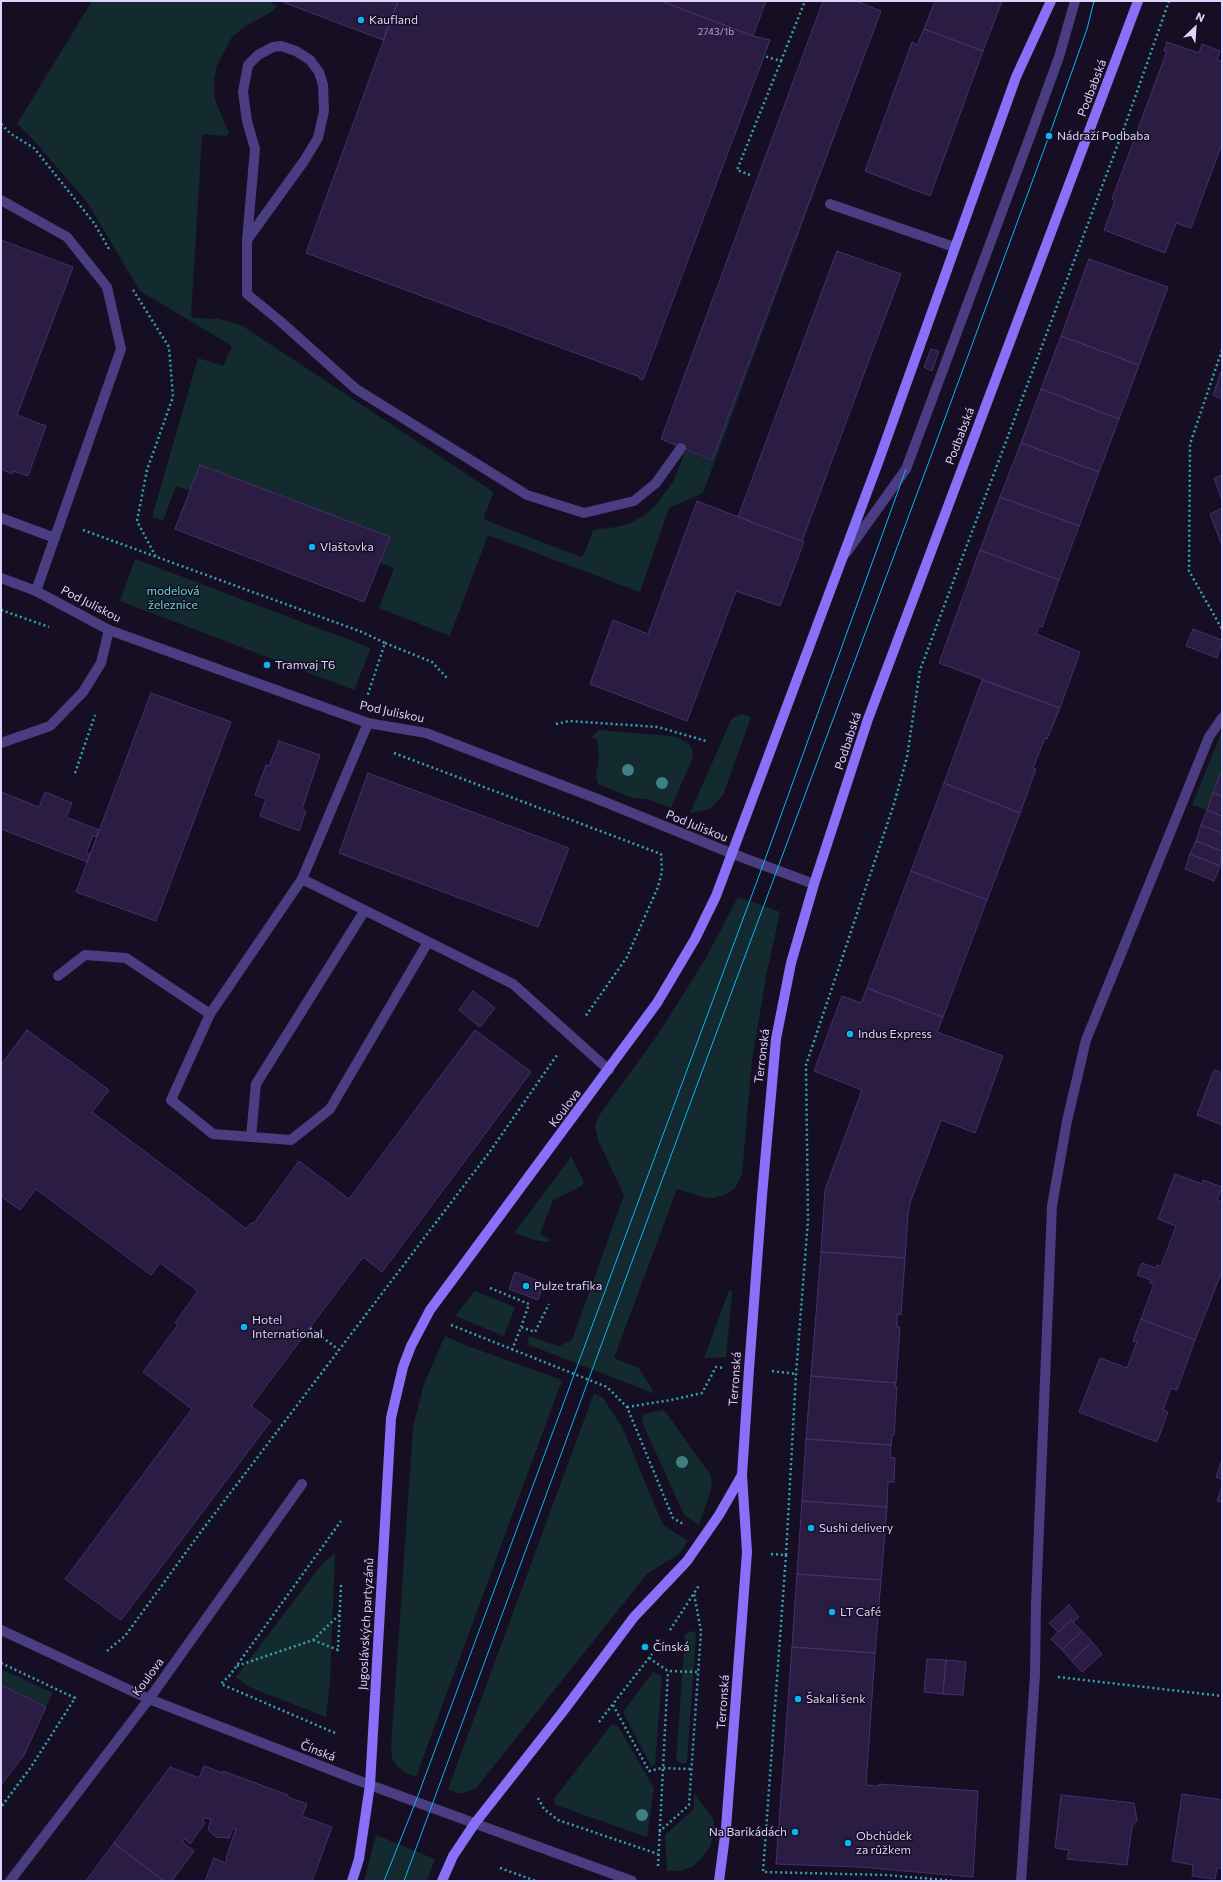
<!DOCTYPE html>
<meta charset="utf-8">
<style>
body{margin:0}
#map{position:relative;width:1223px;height:1882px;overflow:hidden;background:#160f24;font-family:Commissioner,sans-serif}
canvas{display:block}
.frame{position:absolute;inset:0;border:2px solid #dfd4fd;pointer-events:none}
.north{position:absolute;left:1175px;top:8px;width:40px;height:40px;-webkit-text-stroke:3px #160f24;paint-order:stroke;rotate:25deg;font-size:11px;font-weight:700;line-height:16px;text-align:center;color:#dfd4fd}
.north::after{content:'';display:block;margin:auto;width:14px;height:18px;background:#dfd4fd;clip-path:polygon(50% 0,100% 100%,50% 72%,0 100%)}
</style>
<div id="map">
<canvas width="1223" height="1882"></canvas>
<div class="frame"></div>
<div class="north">N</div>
</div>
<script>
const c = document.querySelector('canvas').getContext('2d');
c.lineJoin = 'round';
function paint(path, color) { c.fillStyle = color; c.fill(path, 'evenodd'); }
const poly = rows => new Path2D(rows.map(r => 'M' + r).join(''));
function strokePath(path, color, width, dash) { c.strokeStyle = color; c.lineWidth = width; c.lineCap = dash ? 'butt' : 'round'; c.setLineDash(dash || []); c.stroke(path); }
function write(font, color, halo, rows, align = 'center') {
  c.font = font + ' Commissioner,sans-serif'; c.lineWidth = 3; c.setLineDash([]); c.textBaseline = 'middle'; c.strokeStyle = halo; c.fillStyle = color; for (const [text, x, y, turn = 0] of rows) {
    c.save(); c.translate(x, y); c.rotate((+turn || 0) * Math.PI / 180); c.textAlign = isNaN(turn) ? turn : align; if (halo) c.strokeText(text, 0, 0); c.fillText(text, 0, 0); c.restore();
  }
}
const green = poly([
 [92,1,273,1,272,3,277,6,273,11,244,27,232,37,217,65,214,80,215,100,229,133,226,136,204,134,202,136,191,315,193,318,219,319,241,325,492,491,493,494,484,517,485,520,581,557,584,555,593,530,616,527,631,523,646,514,657,504,674,480,685,452,688,451,712,460,881,11,703,493,669,508,640,592,488,535,450,636,379,608,394,568,380,563,390,537,200,465,190,491,176,486,163,521,152,517,198,358,223,366,232,346,140,291,87,202,30,136,17,124],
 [135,559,371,648,354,690,120,601],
 [742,714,751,717,723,795,710,809,690,813,731,720,736,716],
 [599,730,669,736,679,738,689,744,693,751,693,757,671,808,648,799,633,798,598,784,596,776,599,757,597,739,591,737],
 [1222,731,1222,775,1220,775,1207,810,1192,805],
 [738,897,780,912,767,972,752,1060,742,1174,736,1187,727,1194,713,1198,703,1197,677,1189,614,1358,639,1368,655,1394,527,1344,529,1336,559,1346,572,1340,624,1195,598,1140,595,1125,598,1117,659,1033,706,958],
 [571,1157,584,1182,582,1186,553,1200,540,1234,551,1240,546,1242,534,1240,514,1233],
 [729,1290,732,1292,726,1357,704,1358],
 [475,1291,515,1307,504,1336,455,1316],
 [445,1336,465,1345,562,1380,416,1777,404,1772,396,1765,392,1758,391,1749,413,1427,424,1384],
 [594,1393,603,1398,622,1427,663,1525,688,1541,679,1554,647,1574,477,1787,464,1793,457,1793,448,1789],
 [664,1410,710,1474,712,1483,710,1493,699,1525,684,1515,642,1422,643,1414],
 [335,1553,330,1682,326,1717,249,1687,236,1677,322,1564],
 [691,1631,695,1632,696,1636,687,1762,682,1764,676,1760,685,1634],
 [1,1669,53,1693,46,1707,1,1685],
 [653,1672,662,1676,655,1765,651,1766,623,1712],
 [612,1724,618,1726,654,1788,647,1837,556,1805,554,1799],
 [694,1793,714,1820,714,1834,710,1846,701,1859,692,1867,680,1871,667,1871,665,1835,694,1809],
 [376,1835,435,1859,427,1881,364,1881]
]);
const building = poly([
 [280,1,398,1,383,40,280,1],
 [398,1,661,1,753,36,770,40,643,380,639,379,640,377,306,253,398,1],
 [661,1,766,1,753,36,661,1],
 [823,1,856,1,881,11,712,460,661,439,823,1],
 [935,1,1002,1,983,51,924,29,935,1],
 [924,29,983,51,930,196,865,171,912,42,917,45,924,29],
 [1167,42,1199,53,1202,44,1220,51,1217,60,1222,61,1222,144,1191,228,1176,223,1165,253,1104,230,1115,201,1112,199,1167,51,1164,51,1167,42],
 [1,240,73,267,17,415,46,426,28,476,13,471,12,474,1,469,1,240],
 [837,251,901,274,802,541,738,517,837,251],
 [1089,259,1168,287,1139,365,1061,336,1089,259],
 [1061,336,1139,365,1119,419,1041,389,1061,336],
 [931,349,939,351,932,371,924,367,931,349],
 [1222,369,1222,399,1213,395,1222,369],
 [1041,389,1119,419,1099,472,1021,443,1041,389],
 [1021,443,1099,472,1079,526,1000,497,1021,443],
 [200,465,390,537,364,602,175,529,200,465],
 [1222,475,1222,501,1214,478,1222,475],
 [1000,497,1079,526,1059,580,980,550,1000,497],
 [697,501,804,542,780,606,736,591,687,721,590,684,613,620,648,634,697,501],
 [1222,508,1222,545,1210,514,1222,508],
 [980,550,1059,580,1042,627,1039,626,1036,634,1080,652,1060,708,939,663,980,550],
 [1193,629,1222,640,1217,658,1186,646,1193,629],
 [982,680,1060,708,1047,739,1045,738,1033,768,1036,769,1020,813,944,783,982,680],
 [151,693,231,722,156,921,76,892,151,693],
 [279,741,320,755,302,809,306,811,299,831,260,816,266,799,255,795,266,765,269,766,279,741],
 [368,773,569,848,538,927,339,853,368,773],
 [1220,775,1222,775,1222,796,1213,793,1220,775],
 [944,783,1020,813,987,900,911,871,944,783],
 [1,792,39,807,45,792,72,803,66,817,99,830,96,837,93,835,86,853,90,854,87,862,1,829,1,792],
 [1213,793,1222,796,1222,816,1207,810,1213,793],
 [1207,810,1222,816,1222,833,1201,825,1207,810],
 [1201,825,1222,833,1222,851,1196,841,1201,825],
 [1196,841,1222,851,1220,866,1190,854,1196,841],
 [1190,854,1220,866,1214,881,1185,869,1190,854],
 [911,871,987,900,943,1017,867,988,911,871],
 [867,988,943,1017,937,1032,1003,1056,975,1133,941,1120,910,1203,908,1214,905,1258,821,1252,825,1190,862,1090,814,1071,842,996,861,1003,867,988],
 [473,991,495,1008,480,1027,459,1010,473,991],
 [27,1030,109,1090,92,1112,208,1199,246,1229,251,1223,254,1223,299,1161,349,1199,475,1030,531,1072,382,1272,363,1257,251,1406,271,1421,121,1620,65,1579,192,1409,143,1372,178,1325,175,1323,198,1291,160,1263,151,1275,36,1189,20,1210,1,1196,1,1065,27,1030],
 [1214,1070,1222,1073,1222,1125,1197,1115,1214,1070],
 [1175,1174,1202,1184,1203,1180,1222,1187,1217,1200,1222,1202,1222,1271,1195,1340,1141,1319,1154,1284,1150,1283,1151,1280,1137,1275,1142,1263,1156,1268,1157,1265,1161,1266,1176,1226,1158,1219,1175,1174],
 [821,1252,905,1258,901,1315,897,1314,897,1327,900,1327,896,1383,811,1376,821,1252],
 [515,1272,544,1283,538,1300,509,1289,515,1272],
 [1141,1319,1195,1340,1177,1390,1171,1388,1163,1410,1168,1412,1157,1442,1079,1412,1100,1358,1127,1368,1137,1342,1133,1341,1141,1319],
 [811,1376,896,1383,895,1386,897,1387,894,1435,892,1435,891,1445,806,1439,811,1376],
 [806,1439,891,1445,890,1457,895,1458,894,1482,888,1482,887,1507,802,1501,806,1439],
 [1222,1459,1222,1479,1216,1477,1222,1459],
 [1222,1487,1222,1502,1217,1501,1222,1487],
 [802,1501,887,1507,881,1580,797,1574,802,1501],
 [797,1574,881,1580,875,1653,792,1647,797,1574],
 [1069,1605,1079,1617,1073,1622,1071,1620,1058,1632,1049,1623,1069,1605],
 [1071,1620,1082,1631,1062,1650,1051,1639,1071,1620],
 [1082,1631,1092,1642,1072,1661,1062,1650,1082,1631],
 [1092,1642,1102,1654,1082,1672,1072,1661,1092,1642],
 [792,1647,875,1653,866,1785,879,1786,879,1784,978,1791,973,1877,859,1867,776,1864,792,1647],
 [927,1659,946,1660,943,1694,924,1692,927,1659],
 [946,1660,966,1662,963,1695,943,1694,946,1660],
 [1,1685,46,1707,24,1755,1,1785,1,1685],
 [204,1766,223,1773,223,1771,288,1795,288,1797,307,1804,302,1816,332,1827,312,1881,205,1881,214,1858,226,1863,227,1859,226,1858,236,1829,233,1828,229,1838,216,1837,208,1830,211,1819,205,1818,202,1820,205,1823,190,1844,185,1839,182,1842,194,1851,172,1881,164,1881,114,1843,170,1767,199,1778,204,1766],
 [1182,1794,1222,1800,1222,1869,1217,1868,1215,1879,1192,1876,1193,1865,1172,1861,1182,1794],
 [1061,1795,1134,1803,1137,1820,1132,1827,1127,1865,1067,1859,1069,1850,1055,1848,1061,1795],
 [114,1843,141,1864,164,1881,86,1881,114,1843]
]);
const path = poly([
 [781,61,805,1],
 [1,124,11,134,34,148,94,223,109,249],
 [750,175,737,170,781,61,764,56],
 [133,290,169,347,173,397,147,470,137,521,156,557],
 [1222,350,1190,444,1189,571,1222,629],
 [83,530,362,632,385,643,367,697],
 [1,610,49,627],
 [385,643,432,662,447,678],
 [556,724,569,721,658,727,706,741],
 [394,753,661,854,662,871,658,887,627,957,585,1017],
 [75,773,95,715],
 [490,1288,529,1304,521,1327],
 [451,1325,607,1387,627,1407,673,1518,685,1525],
 [310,1328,339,1350],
 [512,1350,521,1327,535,1332,549,1304],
 [772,1371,796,1374],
 [627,1407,671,1400,702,1393,716,1367,725,1368],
 [771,1554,786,1555,796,1374,808,1220,806,1065,894,804,907,757,920,670,1127,120,1169,1],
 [786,1555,763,1872,886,1875,956,1881],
 [670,1630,700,1584],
 [313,1640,338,1650,341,1585],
 [107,1651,125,1636,203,1529,491,1150,557,1055],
 [649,1658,668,1671,698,1672],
 [1,1663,75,1698,31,1767,1,1807],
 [237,1666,313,1640,340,1614],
 [1058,1677,1222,1696],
 [613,1705,649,1771,662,1768,691,1769],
 [599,1722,652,1654],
 [335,1733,221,1684,230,1675,341,1521],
 [538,1798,544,1809,558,1820,658,1854],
 [659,1832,689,1805,701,1631,694,1594],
 [658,1866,668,1671],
 [500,1868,536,1881]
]);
const lane = poly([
 [1,200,67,237,107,287,121,349,36,591],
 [830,204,954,247],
 [247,240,255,149,247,121,243,92,248,65,258,55,273,47,281,46,296,51,310,60,319,72,323,85,324,111,318,138,304,161,247,240,247,294,280,321,356,389,527,495,584,513,634,501,656,483,681,448],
 [1,518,55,538],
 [846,553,906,469,1032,131,1059,57,1075,1],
 [1,743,50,726,83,692,101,663,109,630],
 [302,879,513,984,609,1070],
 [58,976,85,955,126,958,210,1014,302,879,368,723],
 [210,1014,171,1100,213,1134,291,1140,330,1109,428,942],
 [251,1137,256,1084,365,910],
 [1021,1881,1035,1675,1036,1603,1052,1206,1067,1121,1086,1040,1209,737,1222,718]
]);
const street = poly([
 [1,578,36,591,109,630,368,723,426,733,595,798,733,854,814,884],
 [1,1630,149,1699,370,1785,632,1881],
 [10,1881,149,1699,302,1484]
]);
const secondary = poly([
 [352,1881,359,1859,370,1785,391,1418,403,1367,411,1346,430,1310,657,1003,695,939,716,896,879,460,1016,77,1051,1],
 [442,1881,453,1856,475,1823,561,1714,634,1617,687,1561,719,1515,742,1475],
 [719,1881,726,1828,747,1552,742,1475,749,1369,762,1196,776,1039,791,963,814,884,868,719,1138,1]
]);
const tram = poly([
 [384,1881,416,1801,763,865,906,469],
 [404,1881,697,1085,924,475,1049,136,1087,29,1094,1]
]);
const trees = [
 [628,770],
 [662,783],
 [682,1462],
 [642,1815]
];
const markers = [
 [361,20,4,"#0bb6f3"],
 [1049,136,4,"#0bb6f3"],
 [312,547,4,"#0bb6f3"],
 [267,665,4,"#0bb6f3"],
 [850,1034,4,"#0bb6f3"],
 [526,1286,4,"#0bb6f3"],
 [244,1327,4,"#0bb6f3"],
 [811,1528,4,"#0bb6f3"],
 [832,1612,4,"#0bb6f3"],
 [645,1647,4,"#0bb6f3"],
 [798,1699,4,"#0bb6f3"],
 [795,1832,4,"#0bb6f3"],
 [848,1843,4,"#0bb6f3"]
];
const numberNames = [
 ["2743/1b",716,32]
];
const poiNames = [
 ["Kaufland",369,20],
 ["Nádraží Podbaba",1057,136],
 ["Vlaštovka",320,547],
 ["Tramvaj T6",275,665],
 ["Indus Express",858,1034],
 ["Pulze trafika",534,1286],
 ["Hotel",252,1320],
 ["International",252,1334],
 ["Sushi delivery",819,1528],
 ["LT Café",840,1612],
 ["Čínská",653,1647],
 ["Šakalí šenk",806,1699],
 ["Na Barikádách",787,1832,"right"],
 ["Obchůdek",856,1836],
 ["za růžkem",856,1850]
];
const streetNames = [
 ["Podbabská",1092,88,-69],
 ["Podbabská",960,436,-69],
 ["Pod Juliskou",91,604,27],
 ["Pod Juliskou",392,712,12],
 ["Podbabská",848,741,-72],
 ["Pod Juliskou",697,826,22],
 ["Terronská",762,1056,-83],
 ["Koulova",565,1108,-53],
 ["Terronská",735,1379,-86],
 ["Jugoslávských partyzánů",366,1624,-87],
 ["Koulova",148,1677,-54],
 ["Terronská",723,1702,-86],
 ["Čínská",318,1751,21]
];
const parkNames = [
 ["modelová",173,591],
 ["železnice",173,605]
];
paint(green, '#132a2e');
paint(building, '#2b1c44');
strokePath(building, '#462f6f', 1);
strokePath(path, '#34a4b1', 2.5, [2, 3]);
strokePath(lane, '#4a3d81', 10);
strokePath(street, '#4a3d81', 10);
strokePath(secondary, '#8970f9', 10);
strokePath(tram, '#0bb6f3', 1);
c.fillStyle = '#407f83';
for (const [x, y] of trees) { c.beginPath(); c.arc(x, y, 6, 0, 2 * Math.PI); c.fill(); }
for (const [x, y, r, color] of markers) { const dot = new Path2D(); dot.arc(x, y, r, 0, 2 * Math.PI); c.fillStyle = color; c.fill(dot); strokePath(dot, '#160f24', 1.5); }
write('10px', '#b2a6cf', null, numberNames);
write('12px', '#dfd4fd', '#160f24', poiNames, 'left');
write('12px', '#dfd4fd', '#160f24', streetNames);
write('12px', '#63dad0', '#160f24', parkNames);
</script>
